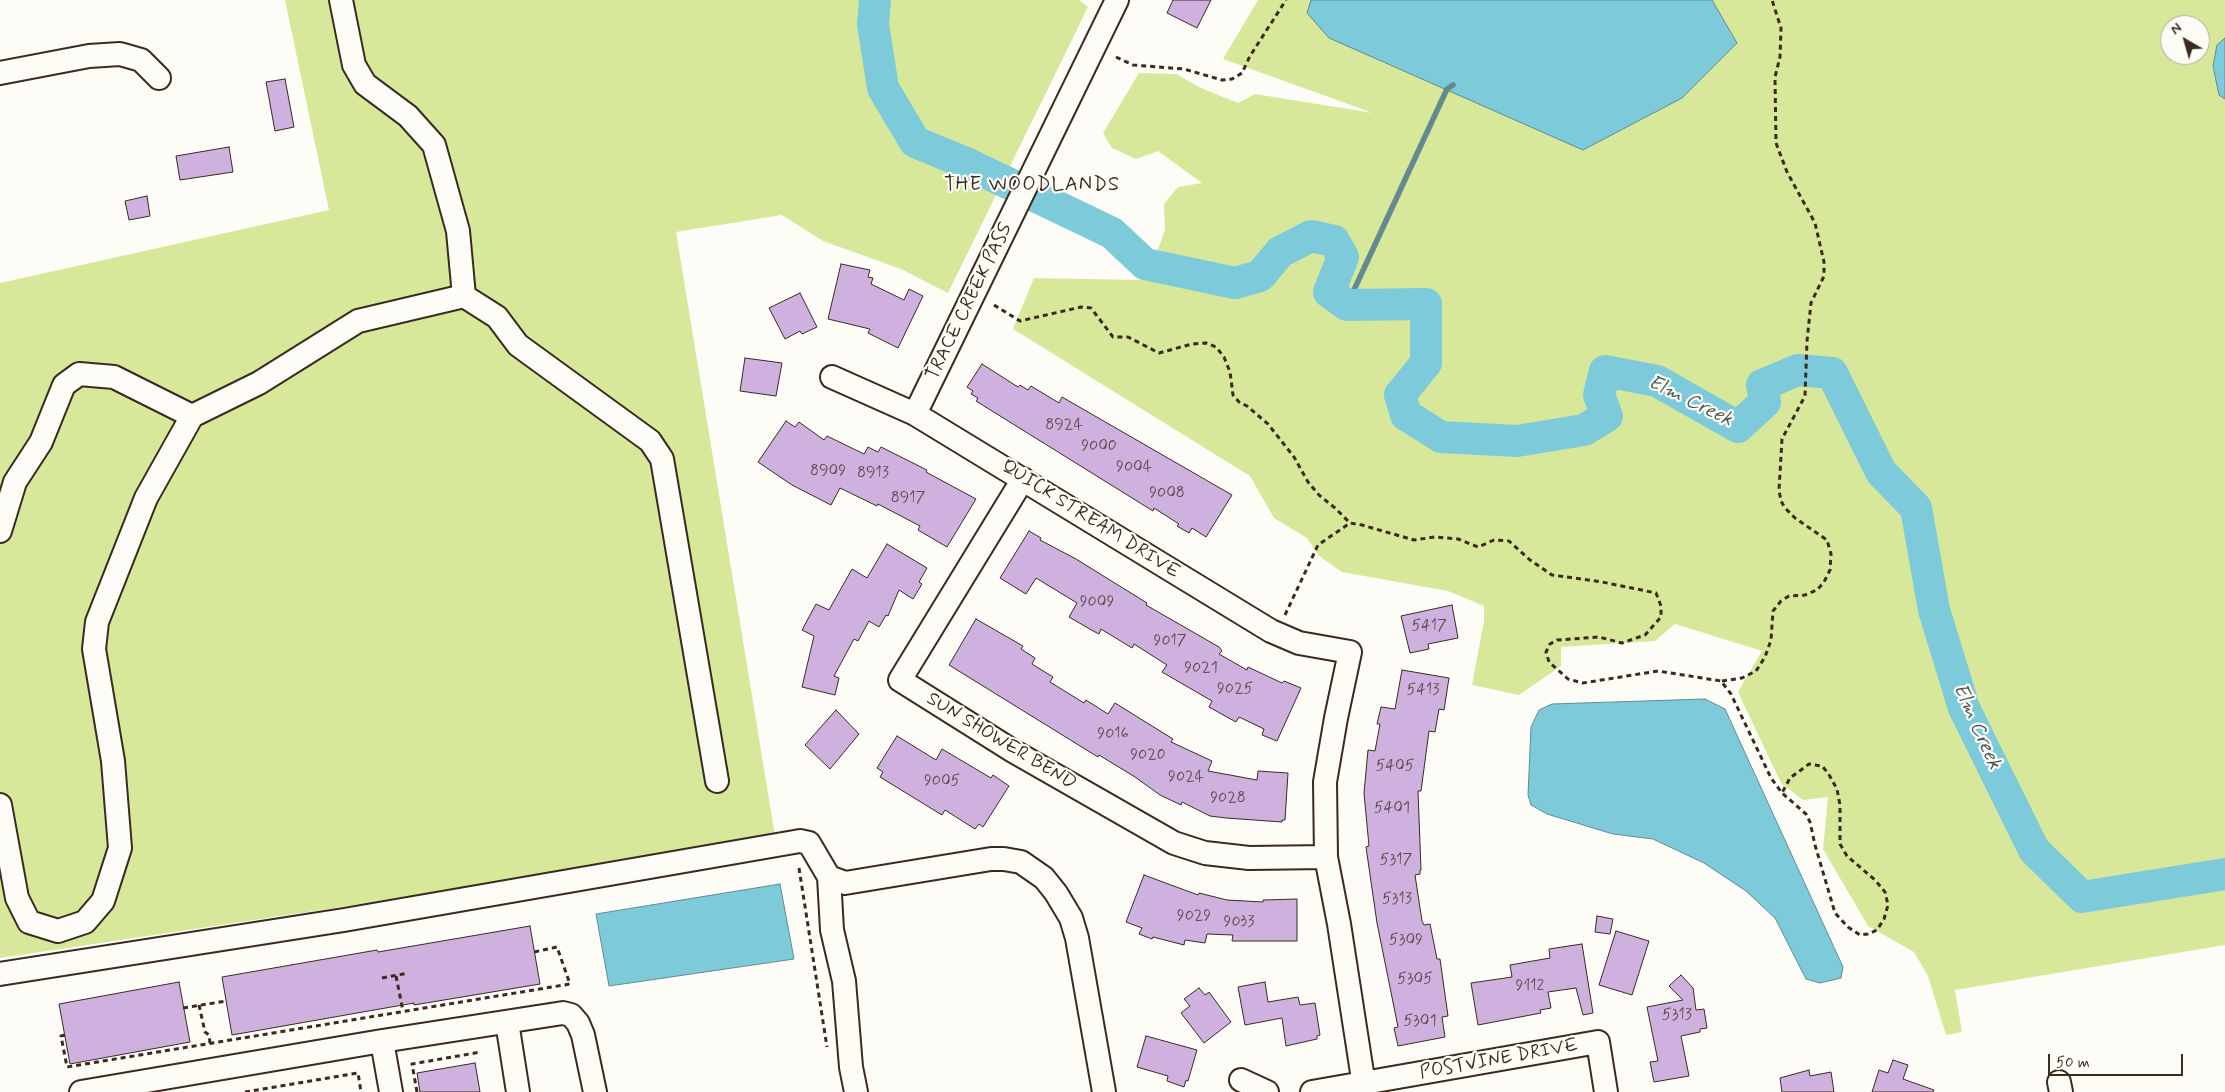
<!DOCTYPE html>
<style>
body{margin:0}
#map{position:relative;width:2225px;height:1092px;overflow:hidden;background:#fdfcf7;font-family:Mynerve,sans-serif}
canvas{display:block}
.north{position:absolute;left:2160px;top:15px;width:50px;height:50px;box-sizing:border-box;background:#fdfcf7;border:1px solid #afa8a0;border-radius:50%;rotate:322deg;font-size:14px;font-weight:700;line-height:20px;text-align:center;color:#3b2a1e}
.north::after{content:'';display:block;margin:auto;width:18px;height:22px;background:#3b2a1e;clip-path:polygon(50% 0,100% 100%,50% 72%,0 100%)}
.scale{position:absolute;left:2048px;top:1054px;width:135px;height:22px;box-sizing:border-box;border:2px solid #3b2a1e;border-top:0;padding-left:6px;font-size:15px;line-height:18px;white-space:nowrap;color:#3b2a1e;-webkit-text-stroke:4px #fdfcf7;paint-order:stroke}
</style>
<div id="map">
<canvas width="2225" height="1092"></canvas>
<div class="north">N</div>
<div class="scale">50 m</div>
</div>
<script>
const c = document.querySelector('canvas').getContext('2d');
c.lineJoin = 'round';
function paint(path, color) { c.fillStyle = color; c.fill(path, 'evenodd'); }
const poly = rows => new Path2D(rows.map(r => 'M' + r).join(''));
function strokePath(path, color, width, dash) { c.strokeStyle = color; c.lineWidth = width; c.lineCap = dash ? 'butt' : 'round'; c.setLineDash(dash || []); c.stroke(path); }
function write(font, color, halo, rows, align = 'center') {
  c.font = font + ' Mynerve,sans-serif'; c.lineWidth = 4.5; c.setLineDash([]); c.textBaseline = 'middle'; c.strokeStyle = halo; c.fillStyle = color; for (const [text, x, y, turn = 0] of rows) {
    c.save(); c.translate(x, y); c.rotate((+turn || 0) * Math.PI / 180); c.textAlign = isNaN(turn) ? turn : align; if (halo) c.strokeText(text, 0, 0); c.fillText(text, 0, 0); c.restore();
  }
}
const green = poly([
 [285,0,1079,0,1088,7,948,293,901,269,823,241,782,215,676,232,776,842,0,958,0,283,329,210],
 [1258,0,2225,0,2225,945,1955,990,1962,1032,1946,1035,1928,976,1914,952,1868,926,1823,849,1828,797,1803,800,1781,783,1738,692,1762,651,1675,624,1655,641,1561,647,1561,666,1519,695,1472,685,1484,621,1484,606,1448,591,1342,572,1318,555,1307,538,1274,518,1250,476,1013,329,1034,278,1139,280,1149,274,1165,230,1164,204,1178,187,1202,183,1158,151,1136,159,1112,148,1103,133,1139,73,1176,74,1201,88,1238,103,1255,94,1373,113,1223,59],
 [2170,25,2200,25,2200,55,2170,55]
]);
const water = poly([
 [1311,0,1712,0,1737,43,1682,98,1583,150,1329,38,1307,13,1311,0],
 [2225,38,2225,99,2219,95,2213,66,2217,45,2225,38],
 [1705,699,1725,709,1843,967,1841,978,1820,983,1806,979,1775,918,1746,891,1704,863,1653,839,1613,834,1547,814,1531,805,1528,795,1531,727,1539,710,1552,704,1705,699],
 [780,884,794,959,609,986,596,914,780,884]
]);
const stream = poly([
 [1347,305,1447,89,1453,85]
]);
const river = poly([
 [875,0,873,24,883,88,915,142,966,163,1112,233,1145,264,1235,283,1260,276,1280,252,1311,236,1334,241,1343,257,1329,292,1347,305,1426,304,1426,363,1400,395,1406,415,1441,437,1517,441,1584,430,1607,416,1599,395,1605,371,1657,381,1738,427,1765,402,1762,385,1798,370,1832,373,1881,472,1916,508,1934,610,1964,708,2034,850,2082,897,2225,874]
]);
const building = poly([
 [1173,0,1211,0,1197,28,1167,13,1173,0],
 [285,79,294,127,275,131,266,82,285,79],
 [229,147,233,172,180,180,176,156,229,147],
 [147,196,150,216,129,220,125,201,147,196],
 [841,264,870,270,868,277,873,278,871,284,904,300,909,289,923,296,898,348,868,333,870,329,828,319,841,264],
 [800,293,817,327,802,334,800,331,785,339,769,308,800,293],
 [745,358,782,363,776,396,740,391,745,358],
 [982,364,1018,387,1020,385,1028,390,1031,386,1059,403,1062,397,1232,495,1206,537,1192,528,1189,533,1177,526,1179,524,1154,508,1153,511,976,401,978,398,971,394,973,391,967,387,982,364],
 [786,421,795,427,799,422,824,440,827,436,864,454,868,447,878,452,881,447,927,470,926,472,976,499,947,547,918,530,920,526,878,504,877,506,840,488,831,505,792,485,758,462,786,421],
 [1029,531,1041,538,1040,540,1076,559,1147,603,1146,605,1219,647,1222,651,1219,654,1247,670,1248,667,1282,683,1284,681,1301,688,1277,741,1262,735,1264,729,1239,717,1236,722,1209,707,1212,701,1162,672,1167,665,1134,644,1132,648,1101,629,1099,634,1095,632,1069,617,1077,603,1036,578,1026,594,1000,578,1029,531],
 [887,544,927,568,919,582,922,584,913,599,899,590,888,616,886,615,879,627,869,621,858,641,854,639,834,676,839,678,835,695,802,687,814,636,802,630,816,604,829,610,852,569,867,578,887,544],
 [1452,605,1458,638,1428,644,1429,649,1410,653,1401,616,1452,605],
 [976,619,1023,646,1021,649,1035,658,1032,664,1053,677,1050,682,1084,703,1086,700,1108,714,1115,703,1173,739,1171,742,1212,761,1208,771,1257,780,1258,771,1288,773,1285,820,1282,820,1282,822,1226,818,1210,816,1182,802,1181,805,1160,795,1135,777,1099,755,1098,757,949,665,976,619],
 [1402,670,1449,678,1444,710,1439,709,1435,732,1429,731,1421,791,1418,791,1421,870,1420,870,1420,874,1415,875,1422,921,1424,925,1430,924,1437,959,1440,959,1448,1016,1442,1017,1445,1037,1398,1046,1394,1028,1398,1027,1377,923,1366,847,1369,846,1364,793,1368,750,1375,751,1380,724,1377,724,1381,707,1395,709,1402,670],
 [836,710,859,734,830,769,805,745,836,710],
 [897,736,936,760,942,749,991,778,993,775,1009,786,983,827,979,824,975,829,945,810,942,815,880,777,883,772,877,768,897,736],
 [1144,875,1198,895,1199,893,1227,900,1263,902,1263,900,1297,899,1297,941,1232,941,1233,935,1207,934,1205,943,1185,940,1184,945,1153,937,1152,939,1139,934,1142,928,1126,922,1144,875],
 [1597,916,1613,919,1610,934,1595,932,1597,916],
 [530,926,540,984,414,1005,414,1003,232,1035,222,977,377,950,378,952,530,926],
 [1616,931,1649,941,1632,995,1599,985,1616,931],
 [1582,944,1593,1013,1583,1015,1576,988,1548,992,1551,1008,1540,1010,1541,1013,1478,1025,1471,983,1512,977,1510,965,1550,958,1549,949,1582,944],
 [1681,975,1693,988,1696,1010,1704,1009,1707,1028,1700,1029,1700,1032,1681,1036,1689,1076,1654,1082,1650,1062,1658,1061,1647,1007,1683,1000,1669,986,1681,975],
 [179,982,190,1042,70,1064,59,1004,179,982],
 [1265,982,1268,1002,1298,997,1300,1005,1315,1003,1320,1035,1317,1036,1317,1039,1286,1046,1282,1018,1245,1025,1238,987,1265,982],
 [1199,988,1205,995,1209,992,1231,1022,1204,1043,1181,1013,1190,1006,1184,999,1199,988],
 [1146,1036,1197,1050,1188,1081,1186,1080,1184,1087,1167,1081,1168,1076,1137,1067,1146,1036],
 [1893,1060,1908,1065,1903,1079,1934,1090,1933,1092,1872,1092,1879,1070,1888,1073,1893,1060],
 [475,1063,480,1092,420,1092,417,1073,475,1063],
 [1809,1070,1810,1076,1831,1072,1834,1092,1782,1092,1780,1078,1809,1070]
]);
const path = poly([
 [1116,57,1133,65,1184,69,1222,80,1232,79,1242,73,1250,56,1286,0],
 [994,305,1020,321,1081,307,1091,308,1113,337,1128,337,1159,353,1192,344,1206,343,1216,347,1224,357,1230,372,1233,395,1239,402,1247,406,1268,424,1294,457,1308,482,1319,495,1335,508,1350,523],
 [1285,615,1318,545,1350,523,1362,525,1414,540,1435,537,1458,539,1478,547,1494,540,1509,541,1530,560,1552,575,1602,582,1656,593,1661,606,1661,617,1645,635,1622,643,1599,637,1557,640,1550,644,1546,652,1549,662,1568,679,1583,683,1658,671,1721,681,1731,694,1771,778,1782,793,1806,814,1810,822,1815,845,1835,913,1848,927,1860,935,1868,934,1877,930,1884,919,1888,905,1885,892,1875,880,1847,856,1840,844,1840,805,1837,789,1828,773,1822,766,1809,764,1790,778,1782,793],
 [1722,681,1742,678,1756,671,1765,657,1771,640,1773,611,1781,601,1789,596,1805,595,1817,590,1824,582,1830,570,1831,554,1827,540,1795,518,1785,508,1781,501,1779,490,1782,439,1805,396,1807,341,1811,303,1824,276,1824,262,1815,223,1787,172,1776,143,1775,77,1780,57,1781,28,1772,0],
 [799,868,827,1047],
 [396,976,403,1011],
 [382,978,408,973],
 [199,1005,205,1032,209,1035,210,1043],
 [183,1008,226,1001],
 [65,1035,61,1036,67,1067,570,984,557,947,534,952],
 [245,1092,358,1073,361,1092],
 [417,1092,412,1064,481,1052]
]);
const minor = poly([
 [0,73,89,56,120,54,141,60,159,78],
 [464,296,497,317,518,345,650,441,662,459,717,781],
 [832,377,915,414,1271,631,1299,643,1350,652,1336,718,1325,782,1326,857,1339,924,1365,1092],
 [915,414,1117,0],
 [1023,479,900,680,1013,751,1174,843,1205,853,1249,858,1326,857],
 [0,531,15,482,41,442,64,385,79,374,114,377,192,416],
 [0,805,17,898,29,922,58,931,85,922,103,901,120,848,113,761,94,649,97,622,146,498,192,416,259,383,358,321,464,296,458,231,434,145,408,116,365,84,354,65,341,0],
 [829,877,832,930,844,981,851,1067,856,1092],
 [0,974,344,920,800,841,809,843,829,877,845,883,991,859,1004,859,1021,862,1044,878,1056,893,1071,918,1077,938,1104,1092],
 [507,1022,518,1092],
 [382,1041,563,1013,571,1015,578,1023,583,1035,595,1092],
 [1241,1080,1267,1092],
 [2059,1082,2061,1092],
 [81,1092,382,1041,391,1092],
 [1312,1092,1598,1042,1606,1092]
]);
const numberNames = [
 ["8924",1064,426],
 ["9000",1099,447],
 ["9004",1134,468],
 ["8909",828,472],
 ["8913",873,474],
 ["9008",1167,494],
 ["8917",908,499],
 ["9009",1097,603],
 ["5417",1429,627],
 ["9017",1170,642],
 ["9021",1201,669],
 ["9025",1235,690],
 ["5413",1423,691],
 ["9016",1113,735],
 ["9020",1148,756],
 ["5405",1395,767],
 ["9024",1186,778],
 ["9005",942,782],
 ["9028",1228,799],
 ["5401",1392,809],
 ["5317",1396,861],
 ["5313",1397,900],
 ["9029",1194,917],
 ["9033",1239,923],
 ["5309",1406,941],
 ["5305",1415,980],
 ["9112",1530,987],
 ["5313",1677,1016],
 ["5301",1420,1022]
];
const streetNames = [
 ["TRACE CREEK PASS",970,302,-64],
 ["QUICK STREAM DRIVE",1090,520,32],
 ["SUN SHOWER BEND",1001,742,31],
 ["POSTVINE DRIVE",1499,1060,-10]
];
const neighbourhoodNames = [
 ["THE WOODLANDS",1032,186]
];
const waterNames = [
 ["Elm Creek",1690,402,26],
 ["Elm Creek",1976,727,66]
];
paint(green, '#d7e89b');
paint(water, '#7dcbda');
strokePath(water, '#638b8f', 1);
strokePath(stream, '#638b8f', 5.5);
strokePath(river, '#7dcbda', 32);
paint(building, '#ceb1df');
strokePath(building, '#3b2a1e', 1);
strokePath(minor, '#3b2a1e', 26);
strokePath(path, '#3b2a1e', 3, [5, 4]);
strokePath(minor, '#fdfcf7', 22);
write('16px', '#604c4e', null, numberNames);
write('19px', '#3b2a1e', '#fdfcf7', streetNames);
c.letterSpacing = '1px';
write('20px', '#3b2a1e', '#fdfcf7', neighbourhoodNames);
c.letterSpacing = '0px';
write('italic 20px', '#4f5a56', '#fdfcf7', waterNames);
</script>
